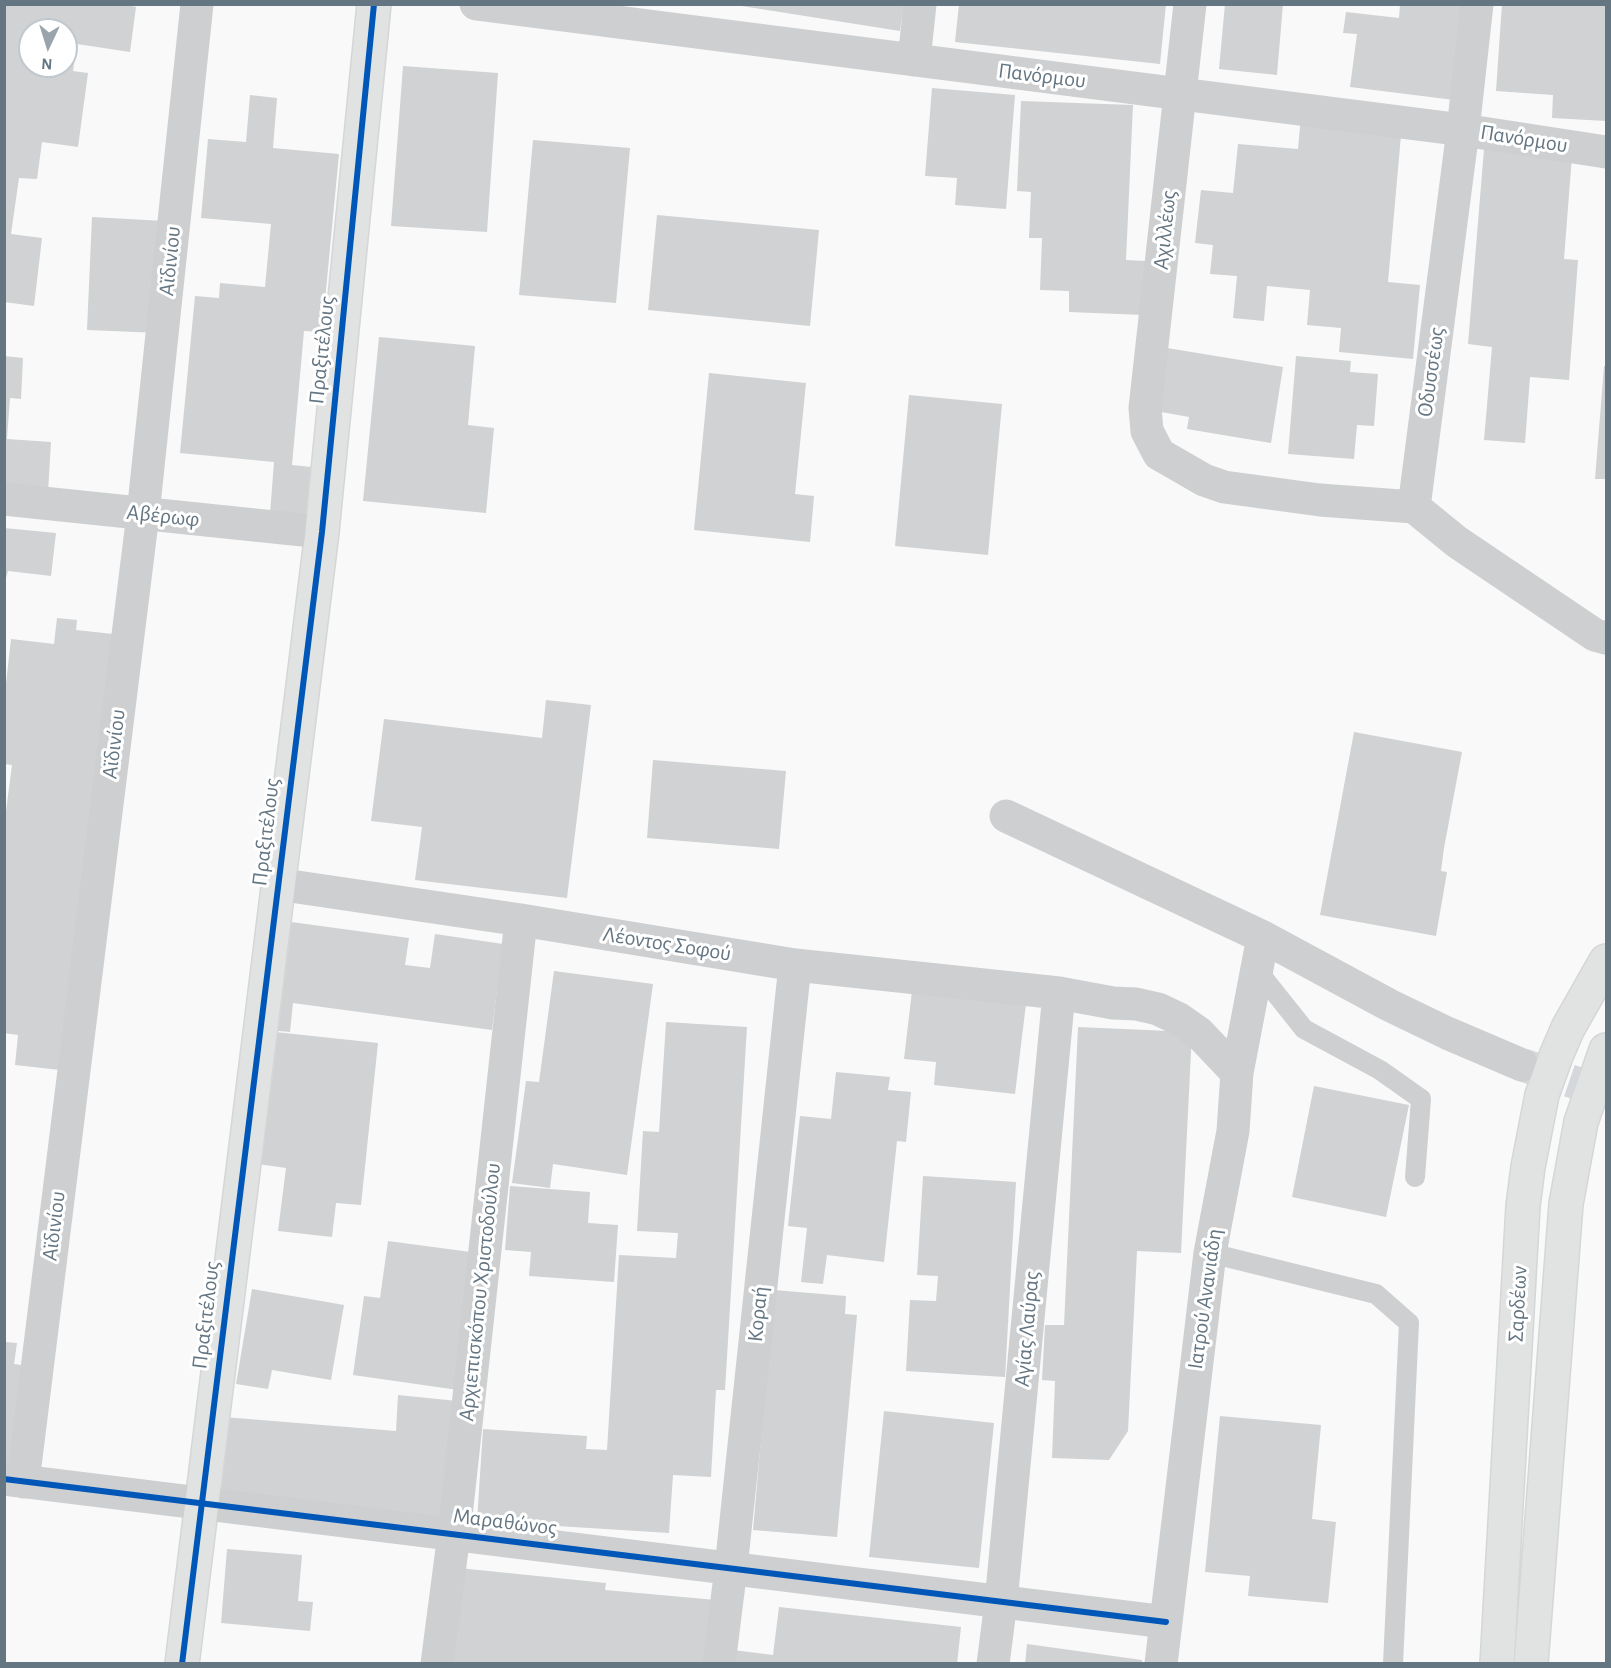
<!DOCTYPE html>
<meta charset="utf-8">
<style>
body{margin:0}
#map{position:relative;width:1611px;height:1668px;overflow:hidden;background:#f9f9f9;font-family:"Alegreya Sans",sans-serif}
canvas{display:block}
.frame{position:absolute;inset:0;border:6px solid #657683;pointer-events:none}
.north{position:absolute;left:18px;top:18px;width:60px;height:60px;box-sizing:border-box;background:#fff;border:2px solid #c1c8cd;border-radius:50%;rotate:184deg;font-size:16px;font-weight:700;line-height:24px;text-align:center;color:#657683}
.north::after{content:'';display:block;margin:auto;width:21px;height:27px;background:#99a4ac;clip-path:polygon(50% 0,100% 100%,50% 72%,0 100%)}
</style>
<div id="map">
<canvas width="1611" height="1668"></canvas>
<div class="frame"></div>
<div class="north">N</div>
</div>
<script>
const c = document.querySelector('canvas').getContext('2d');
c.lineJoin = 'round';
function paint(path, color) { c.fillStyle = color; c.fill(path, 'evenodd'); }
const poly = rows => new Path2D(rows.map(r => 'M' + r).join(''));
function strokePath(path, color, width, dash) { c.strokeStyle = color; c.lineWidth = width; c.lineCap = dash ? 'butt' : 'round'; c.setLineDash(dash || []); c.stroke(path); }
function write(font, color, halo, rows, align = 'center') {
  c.font = font + ' "Alegreya Sans",sans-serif'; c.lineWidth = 6; c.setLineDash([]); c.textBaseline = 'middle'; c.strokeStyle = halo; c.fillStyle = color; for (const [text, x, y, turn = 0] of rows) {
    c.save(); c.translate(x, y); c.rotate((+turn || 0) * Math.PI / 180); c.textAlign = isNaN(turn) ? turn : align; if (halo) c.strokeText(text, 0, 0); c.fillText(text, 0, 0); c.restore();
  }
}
const building = poly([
 [4,4,121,4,136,7,130,52,77,44,73,71,88,73,78,147,42,142,37,179,19,178,11,234,42,238,34,306,4,302],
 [30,30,66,30,66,66,30,66],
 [729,4,904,4,900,31],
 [959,4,1166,4,1160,64,955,42],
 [1225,4,1283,4,1277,75,1219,69],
 [1400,4,1468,4,1454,100,1350,87,1357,34,1343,33,1346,12,1399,18],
 [1502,4,1606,4,1606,121,1552,118,1553,95,1496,91],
 [403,66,498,73,487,232,391,226],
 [932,88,1015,95,1006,209,955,205,957,178,925,176],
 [250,95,277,98,273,148,339,154,322,332,304,331,292,465,321,468,316,519,270,514,274,462,180,453,195,296,219,298,220,283,265,287,271,224,201,218,208,139,246,142],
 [1021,101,1133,105,1126,260,1146,261,1144,315,1069,312,1069,291,1040,290,1042,238,1029,238,1031,192,1017,191],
 [1301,115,1402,124,1388,282,1420,285,1413,359,1339,352,1341,328,1307,325,1310,290,1267,286,1264,321,1233,318,1237,276,1210,274,1213,245,1195,243,1201,190,1233,193,1238,144,1298,149],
 [533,140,630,148,616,303,519,295],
 [1484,149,1572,156,1564,259,1578,260,1569,380,1530,377,1525,443,1484,440,1492,347,1468,344],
 [657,215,819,230,810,326,648,310],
 [92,217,164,221,160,333,87,330],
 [379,337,475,346,468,425,494,428,486,513,363,501],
 [1167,348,1283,367,1271,443,1187,429,1189,417,1156,411],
 [4,356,23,358,21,399,10,398,7,439,51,442,48,492,4,490],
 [1296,356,1351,361,1350,372,1378,374,1374,426,1357,425,1354,459,1288,454],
 [1604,366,1606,366,1606,479,1595,479],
 [709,373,806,383,795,494,814,496,810,542,694,530],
 [909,395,1002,404,988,555,895,546],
 [4,528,56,533,51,576,8,571,4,585],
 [57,618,77,620,76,630,113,634,69,1071,15,1065,18,1035,4,1033,4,826,12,765,4,764,4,701,11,639,54,644],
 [546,700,591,705,567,898,415,880,422,827,371,821,384,719,542,738],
 [1354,732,1462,752,1444,848,1441,871,1447,872,1436,936,1320,915],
 [653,760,786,771,779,849,647,838],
 [284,921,409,938,405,965,430,968,435,934,503,944,492,1030,293,1003,290,1032,269,1030],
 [554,971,653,984,627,1175,553,1164,550,1188,512,1183,526,1081,539,1082],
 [912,991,1026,1004,1015,1094,934,1085,936,1062,904,1059],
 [666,1022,747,1027,725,1390,716,1390,711,1477,673,1475,669,1533,477,1521,483,1429,587,1436,586,1449,607,1450,619,1255,676,1258,678,1233,637,1231,643,1131,659,1132],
 [1078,1027,1192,1032,1181,1253,1137,1251,1128,1431,1109,1460,1052,1458,1055,1381,1042,1380,1045,1325,1064,1325],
 [266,1031,378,1043,361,1205,336,1203,332,1237,278,1231,286,1168,251,1163],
 [836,1072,890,1077,888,1090,911,1092,906,1142,897,1141,884,1262,827,1255,823,1284,801,1282,807,1228,788,1226,800,1116,831,1119],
 [1314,1086,1409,1105,1386,1217,1292,1197],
 [923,1176,1016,1182,1005,1377,906,1371,910,1300,936,1301,938,1276,917,1275],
 [510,1186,590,1192,588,1223,618,1225,614,1282,529,1276,531,1252,505,1250],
 [388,1241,478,1253,458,1390,353,1375,364,1296,380,1298],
 [252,1289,344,1305,331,1380,272,1370,268,1389,236,1384],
 [774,1290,846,1296,845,1314,857,1315,837,1537,753,1530],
 [4,1342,17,1343,14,1364,30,1366,18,1464,4,1463],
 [398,1395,457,1401,447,1519,217,1499,224,1417,396,1431],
 [884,1411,994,1423,979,1568,869,1557],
 [1220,1416,1321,1425,1312,1519,1336,1522,1328,1603,1248,1596,1250,1576,1205,1572],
 [227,1549,302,1555,298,1601,313,1602,310,1631,221,1623],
 [459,1568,606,1583,605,1590,716,1600,710,1664,450,1664],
 [779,1607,961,1627,957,1664,732,1664,733,1650,773,1655],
 [1027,1644,1142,1660,1142,1664,1025,1664]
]);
const streetTunnel = poly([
 [1523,1065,1606,1093]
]);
const lane = poly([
 [1257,970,1304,1029,1380,1070,1421,1099,1415,1177],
 [1210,1253,1376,1294,1409,1323,1393,1664]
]);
const street = poly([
 [476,4,1463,130,1606,152],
 [1190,4,1145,408,1147,431,1159,454,1204,480,1224,487,1320,500,1414,507],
 [914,60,920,4],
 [4,499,322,532],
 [1414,507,1463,130,1477,4],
 [1414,507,1457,542,1595,635,1606,638],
 [1006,816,1263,937,1389,1005,1447,1033,1522,1065],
 [277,884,521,920,795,965,1059,993,1113,1003,1136,1004,1158,1009,1179,1019,1199,1033,1237,1073],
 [4,1479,1166,1622],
 [23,1482,143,514,197,4],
 [437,1664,454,1534,521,920],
 [719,1664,731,1568,795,965],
 [993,1664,1001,1602,1059,993],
 [1161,1664,1210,1253,1233,1131,1237,1073,1263,937]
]);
const secondary = poly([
 [182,1664,322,532,374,4],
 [1497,1664,1523,1206,1528,1167,1542,1095,1556,1056,1568,1028,1606,961],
 [1531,1664,1566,1204,1581,1122,1606,1050]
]);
const cycleway = poly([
 [4,1479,1166,1622],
 [182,1664,322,532,374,4]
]);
const streetNames = [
 ["Πανόρμου",1042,76,7],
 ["Πανόρμου",1524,139,9],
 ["Αχιλλέως",1165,230,-84],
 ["Αϊδινίου",170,261,-84],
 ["Πραξιτέλους",322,350,-84],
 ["Οδυσσέως",1431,372,-82],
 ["Αβέρωφ",163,516,6],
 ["Αϊδινίου",114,744,-83],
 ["Πραξιτέλους",266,832,-83],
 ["Λέοντος Σοφού",667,944,9],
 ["Αϊδινίου",54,1226,-83],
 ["Αρχιεπισκόπου Χριστοδούλου",480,1292,-84],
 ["Ιατρού Ανανιάδη",1205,1299,-82],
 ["Σαρδέων",1518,1304,-87],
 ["Κοραή",758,1314,-84],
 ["Πραξιτέλους",206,1315,-83],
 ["Αγίας Λαύρας",1027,1329,-85],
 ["Μαραθώνος",505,1522,7]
];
paint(building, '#d0d2d3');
strokePath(streetTunnel, '#d4d8dc', 33, [33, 16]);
strokePath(secondary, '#d5d6d7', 36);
strokePath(lane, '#cecfd0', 20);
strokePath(street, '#cecfd0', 33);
strokePath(secondary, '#e1e2e2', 33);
strokePath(cycleway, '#0057b8', 6);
write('22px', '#657683', '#fff', streetNames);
</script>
